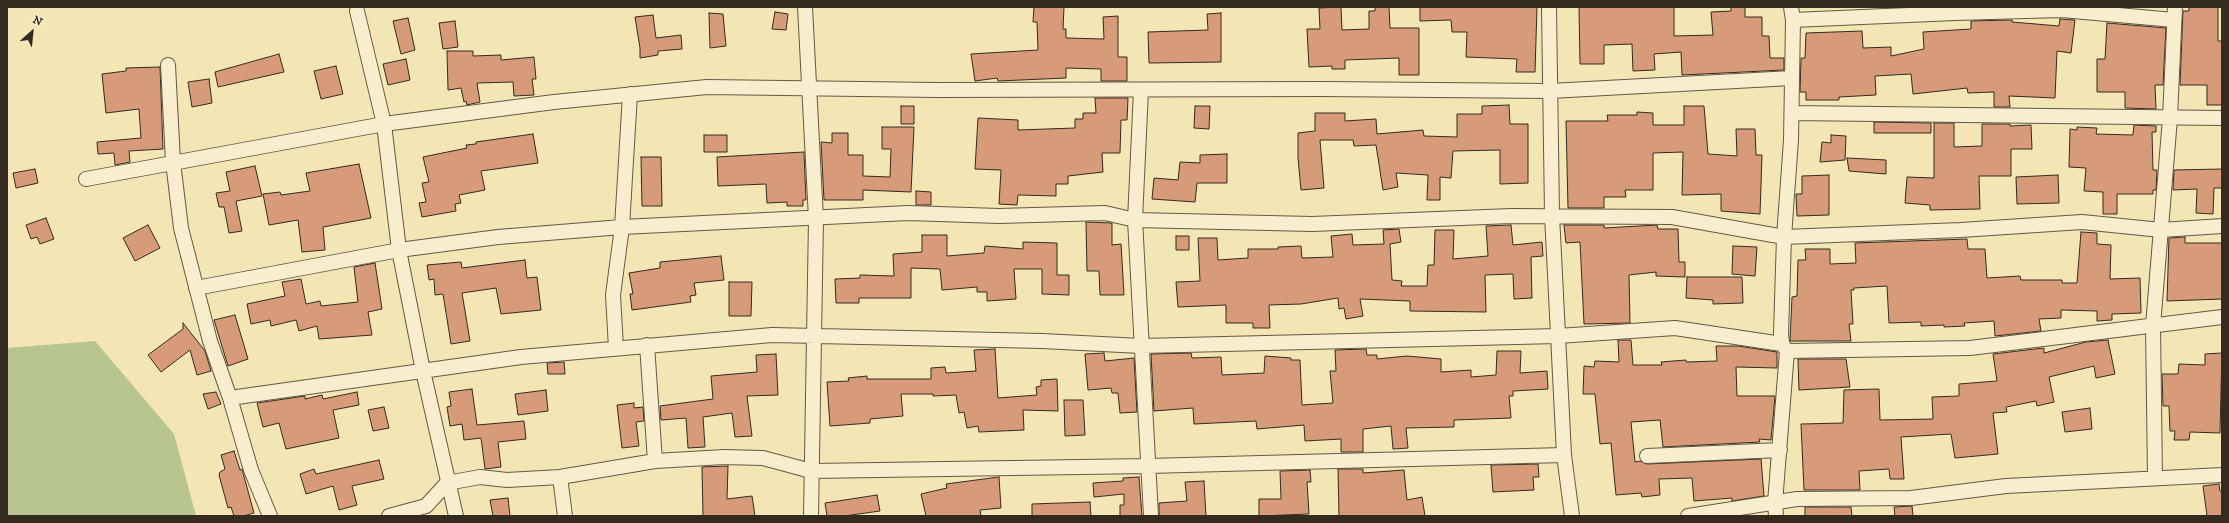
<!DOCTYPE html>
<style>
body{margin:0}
#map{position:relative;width:2229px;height:523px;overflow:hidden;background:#f4e5b4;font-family:"IM FELL DW Pica",serif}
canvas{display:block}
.frame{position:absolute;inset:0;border:8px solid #342a20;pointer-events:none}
.north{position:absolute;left:12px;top:12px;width:40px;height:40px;-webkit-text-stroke:3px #f8eece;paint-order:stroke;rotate:27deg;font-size:11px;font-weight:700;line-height:16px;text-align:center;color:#342a20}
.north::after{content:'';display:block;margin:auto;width:14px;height:18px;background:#342a20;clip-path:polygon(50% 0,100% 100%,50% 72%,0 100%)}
</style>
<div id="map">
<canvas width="2229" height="523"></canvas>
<div class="frame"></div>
<div class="north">N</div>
</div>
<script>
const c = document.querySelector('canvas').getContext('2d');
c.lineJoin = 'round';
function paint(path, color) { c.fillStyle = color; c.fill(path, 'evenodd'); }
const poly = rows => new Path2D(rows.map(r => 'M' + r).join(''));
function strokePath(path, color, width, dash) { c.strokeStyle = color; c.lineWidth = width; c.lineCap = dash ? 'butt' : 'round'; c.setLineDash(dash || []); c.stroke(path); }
const green = poly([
 [95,341,174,434,196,516,7,516,7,348]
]);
const building = poly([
 [1034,7,1064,7,1063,29,1066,29,1066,38,1104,39,1103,17,1118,16,1118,57,1127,57,1127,81,1101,81,1101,69,1066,68,1066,78,998,81,997,78,975,81,971,54,1038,50,1037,22,1033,22,1034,7],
 [1341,7,1342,30,1369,29,1369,11,1375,11,1375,7,1389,7,1390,28,1419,28,1419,75,1399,75,1399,58,1345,60,1345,69,1332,69,1332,66,1309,67,1307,29,1320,29,1319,8,1341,7],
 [1420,7,1537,7,1535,72,1516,72,1517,59,1466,57,1467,32,1452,32,1451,20,1420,21,1420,7],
 [1579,7,1674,7,1674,36,1713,35,1711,12,1731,11,1731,7,1745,7,1745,17,1762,17,1762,36,1769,36,1770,58,1784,58,1784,70,1682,75,1681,52,1654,54,1655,70,1633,71,1632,44,1604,45,1604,64,1580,64,1579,7],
 [2189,7,2218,7,2218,41,2222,41,2222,105,2207,105,2207,85,2180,85,2183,11,2189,11,2189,7],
 [775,12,788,14,786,30,772,29,775,12],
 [709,13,723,14,726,46,710,48,709,13],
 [1221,13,1221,62,1149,63,1148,32,1208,30,1207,14,1221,13],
 [653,15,656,38,681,35,682,49,658,51,658,55,640,58,640,48,635,17,653,15],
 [408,18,415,50,401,54,393,21,408,18],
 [2060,19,2075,20,2071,53,2057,51,2055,98,2009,96,2010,107,1994,107,1994,92,1968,93,1967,88,1913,94,1911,74,1875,76,1876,95,1839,97,1839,100,1806,100,1806,92,1800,92,1801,58,1805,58,1806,33,1862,31,1863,48,1891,47,1891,56,1924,49,1923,32,1971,29,1971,21,2012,20,2012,22,2059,26,2060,19],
 [455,21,458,47,443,49,439,23,455,21],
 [2107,23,2166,28,2163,85,2155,85,2156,109,2125,108,2125,92,2097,92,2097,59,2105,59,2107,23],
 [447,51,473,51,473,56,501,55,501,60,534,57,536,79,532,79,534,95,514,96,513,82,477,83,480,102,467,105,466,101,464,102,461,88,448,90,447,51],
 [279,54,284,72,218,87,215,72,279,54],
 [406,59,410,80,388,85,383,64,406,59],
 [336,66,343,94,321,99,314,71,336,66],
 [160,67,163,149,129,151,130,162,115,165,114,153,98,154,97,142,141,138,139,109,106,113,102,74,126,71,126,68,160,67],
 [209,79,212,103,192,107,188,82,209,79],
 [1095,98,1128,98,1127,120,1121,120,1120,153,1102,153,1103,172,1068,176,1068,184,1056,184,1056,196,1018,195,1017,205,999,204,1001,170,975,169,978,118,1018,120,1018,130,1075,128,1075,119,1083,119,1083,113,1096,113,1095,98],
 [1509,105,1510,124,1528,124,1528,183,1500,184,1500,150,1453,151,1451,178,1440,177,1440,200,1427,200,1428,175,1396,173,1398,187,1383,190,1376,145,1354,146,1353,140,1320,140,1324,188,1301,190,1298,158,1298,133,1315,131,1315,113,1345,113,1345,121,1376,119,1377,134,1423,130,1424,136,1457,137,1457,114,1482,114,1482,106,1509,105],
 [901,106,914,106,914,124,901,124,901,106],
 [1195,106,1210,106,1209,129,1194,128,1195,106],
 [1684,106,1704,106,1708,154,1737,156,1736,129,1755,129,1756,155,1762,155,1760,214,1721,211,1721,194,1682,195,1683,152,1653,153,1653,190,1625,190,1626,197,1604,197,1604,208,1568,208,1566,121,1608,121,1607,115,1637,115,1637,112,1653,113,1653,125,1684,125,1684,106],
 [1874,122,1931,123,1931,133,1874,133,1874,122],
 [1934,123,1954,123,1954,147,1982,146,1982,124,2010,124,2010,126,2031,125,2032,149,2011,149,2011,176,1979,176,1980,209,1930,210,1930,205,1905,203,1907,177,1934,178,1934,123],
 [2134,125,2156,126,2156,132,2152,132,2153,170,2157,170,2156,190,2153,190,2153,194,2117,194,2117,214,2103,214,2103,192,2084,191,2086,168,2069,167,2070,129,2077,130,2077,127,2097,128,2096,134,2133,135,2134,125],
 [882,127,914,127,911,192,863,190,863,200,824,200,821,142,832,143,832,133,848,133,848,155,863,155,863,176,890,177,891,149,882,149,882,127],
 [533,134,538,163,481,171,485,190,459,195,461,203,455,204,456,211,422,217,419,203,426,202,422,183,429,182,423,157,467,148,466,145,476,144,476,142,533,134],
 [704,135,727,135,727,152,704,152,704,135],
 [1831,135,1846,136,1845,160,1820,162,1822,142,1831,143,1831,135],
 [804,152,806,200,803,200,803,206,787,206,787,202,767,203,766,184,718,186,717,157,804,152],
 [1227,154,1227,183,1197,183,1195,202,1152,199,1154,178,1178,180,1180,162,1200,163,1200,155,1227,154],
 [641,157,661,157,662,206,642,206,641,157],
 [1847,158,1886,160,1886,174,1849,171,1847,158],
 [359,164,371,218,323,227,325,250,302,252,298,220,269,225,263,194,280,192,281,195,310,191,306,173,359,164],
 [255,166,262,196,236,201,242,231,229,233,224,207,219,207,216,193,230,191,226,172,255,166],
 [35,169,38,183,16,188,13,173,35,169],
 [2222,169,2222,188,2214,188,2213,214,2196,213,2197,189,2173,190,2174,170,2222,169],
 [1829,175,1829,215,1797,216,1796,194,1802,194,1802,176,1829,175],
 [2058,175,2059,203,2017,204,2016,177,2058,175],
 [916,191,931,192,931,205,916,205,916,191],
 [46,218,54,239,40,244,37,237,31,239,26,225,46,218],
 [1086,222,1112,223,1112,245,1121,244,1124,295,1100,295,1099,271,1087,271,1086,222],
 [148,225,160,248,135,261,123,238,148,225],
 [1511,225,1513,245,1542,242,1543,256,1531,257,1532,298,1514,299,1513,274,1485,275,1486,312,1410,311,1410,301,1360,299,1363,316,1346,319,1344,308,1339,309,1338,298,1301,304,1269,305,1270,328,1253,328,1253,323,1226,323,1226,305,1178,307,1176,282,1200,281,1198,238,1217,238,1218,260,1248,258,1248,249,1278,249,1278,247,1301,246,1302,258,1333,257,1331,236,1352,234,1353,245,1384,244,1383,230,1399,229,1401,242,1390,244,1392,280,1402,281,1401,286,1427,286,1428,265,1434,265,1435,230,1454,230,1453,259,1488,256,1486,226,1511,225],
 [1564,225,1604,225,1604,228,1657,225,1658,229,1678,229,1679,262,1685,262,1685,277,1656,276,1656,272,1629,275,1630,323,1584,324,1580,242,1566,243,1564,225],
 [2081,232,2097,233,2097,244,2111,245,2110,279,2140,278,2141,313,2112,314,2112,320,2097,321,2097,311,2061,310,2061,318,2039,319,2041,331,1995,336,1994,321,1964,323,1965,326,1944,327,1944,325,1921,326,1921,322,1889,323,1887,286,1854,288,1854,290,1851,290,1853,324,1849,324,1851,341,1790,341,1792,297,1797,296,1798,260,1806,260,1805,249,1830,249,1830,264,1856,263,1855,243,1967,239,1968,249,1985,249,1987,278,2020,276,2021,280,2062,280,2062,283,2077,283,2081,232],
 [922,235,947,235,947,256,984,253,985,246,1023,249,1023,242,1057,243,1057,275,1069,275,1069,295,1042,294,1042,269,1014,269,1016,299,987,301,987,292,977,292,977,287,942,290,940,269,911,268,911,298,859,298,859,303,836,303,835,279,860,278,860,275,894,276,893,254,922,252,922,235],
 [1176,236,1189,236,1189,250,1176,250,1176,236],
 [2185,237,2185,243,2222,243,2222,299,2167,301,2169,238,2185,237],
 [1733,246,1757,247,1755,276,1732,274,1733,246],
 [721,256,724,280,694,283,696,295,690,296,691,302,632,310,630,294,633,294,629,273,660,268,660,262,721,256],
 [525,260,527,278,537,277,541,310,501,314,496,288,462,293,470,341,451,344,443,294,435,295,434,279,429,280,427,265,461,262,462,268,525,260],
 [375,263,382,309,368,312,372,335,319,339,317,326,299,331,296,320,271,326,270,320,251,324,247,304,285,296,282,282,301,279,306,304,320,301,321,306,358,302,354,267,375,263],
 [1687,277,1742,277,1743,303,1713,304,1713,300,1686,298,1687,277],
 [729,282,752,282,751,316,729,316,729,282],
 [235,315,248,359,228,366,214,320,235,315],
 [183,323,205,351,211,371,197,375,190,350,161,372,148,355,183,329,183,323],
 [1618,340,1631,340,1633,365,1662,365,1661,362,1686,360,1686,362,1717,361,1716,346,1738,346,1777,352,1777,368,1736,367,1737,396,1775,396,1771,440,1759,439,1760,442,1663,447,1660,420,1631,422,1635,462,1640,461,1647,464,1761,459,1764,496,1732,501,1732,498,1694,501,1692,478,1659,479,1660,495,1642,497,1641,493,1616,495,1611,443,1600,444,1595,394,1583,394,1584,366,1594,367,1595,361,1619,362,1618,340],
 [2108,340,2115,374,2096,378,2094,366,2049,377,2054,402,2037,406,2036,401,2006,407,2007,412,1993,413,1998,454,1955,458,1951,434,1901,437,1904,479,1890,479,1889,469,1859,471,1860,490,1804,490,1801,424,1843,423,1844,390,1879,389,1880,420,1933,419,1932,397,1959,396,1959,384,1997,381,1993,354,2044,348,2044,353,2086,342,2108,340],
 [995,349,998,398,1037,395,1036,387,1041,386,1041,380,1057,379,1058,411,1023,410,1024,430,979,432,978,426,967,428,964,412,959,413,956,395,933,396,933,394,901,394,903,416,870,419,870,423,830,426,827,382,849,381,848,378,867,376,867,379,931,379,931,368,945,367,946,373,976,371,974,350,995,349],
 [1366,349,1367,355,1377,355,1377,359,1407,356,1441,359,1441,372,1471,370,1471,377,1496,375,1497,351,1521,351,1520,373,1547,371,1548,389,1513,391,1513,396,1509,396,1511,418,1454,420,1454,427,1406,428,1408,448,1393,449,1391,426,1363,429,1363,452,1341,452,1341,439,1305,441,1304,425,1257,429,1256,421,1194,424,1193,408,1154,411,1151,354,1191,353,1192,358,1221,357,1222,375,1264,373,1265,356,1291,358,1291,360,1300,360,1302,405,1333,403,1330,371,1336,371,1335,350,1366,349],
 [1104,353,1105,361,1134,358,1137,412,1120,413,1118,393,1112,393,1111,388,1088,390,1085,354,1104,353],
 [2222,353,2220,433,2190,432,2189,440,2174,440,2175,431,2170,431,2169,406,2163,406,2162,374,2178,374,2179,364,2205,365,2205,354,2222,353],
 [776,354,778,395,747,396,752,436,735,437,732,413,703,417,705,447,688,448,686,418,661,420,660,406,713,399,711,376,757,372,756,355,776,354],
 [1798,359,1846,359,1850,387,1799,390,1798,359],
 [564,362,565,374,548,374,547,363,564,362],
 [472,389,477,425,524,421,526,439,498,442,501,467,485,469,481,438,464,440,462,424,450,426,447,407,451,406,449,392,472,389],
 [546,390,548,411,518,415,515,394,546,390],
 [216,392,221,404,208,409,203,394,216,392],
 [357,392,359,405,333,410,339,438,286,449,279,423,263,427,257,403,305,396,305,399,322,395,323,399,357,392],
 [1064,400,1083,400,1085,435,1065,436,1064,400],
 [634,403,634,408,643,407,644,421,636,422,639,446,622,448,617,405,634,403],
 [384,407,389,428,373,431,368,410,384,407],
 [2090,408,2092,429,2065,432,2062,412,2090,408],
 [234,451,240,470,242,469,254,513,243,516,234,516,231,507,228,508,219,475,220,472,225,469,221,455,234,451],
 [379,460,384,479,352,486,357,505,339,510,333,486,306,494,300,474,314,469,316,474,379,460],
 [1538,464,1539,477,1533,477,1534,490,1493,492,1491,465,1538,464],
 [728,466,727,499,752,496,755,516,703,516,702,467,728,466],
 [1338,469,1363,469,1363,473,1404,470,1407,500,1422,497,1425,516,1339,516,1338,469],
 [1310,470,1311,482,1307,482,1309,514,1259,516,1259,499,1281,499,1280,471,1310,470],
 [999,477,1001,508,980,510,981,516,926,516,921,494,947,488,946,484,999,477],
 [1139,477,1142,516,1120,516,1120,505,1124,505,1124,494,1094,497,1093,483,1123,481,1123,478,1139,477],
 [1204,481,1206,516,1159,516,1159,503,1187,501,1185,482,1204,481],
 [2219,484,2220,491,2222,491,2222,516,2207,516,2203,486,2219,484],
 [877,495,880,511,844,516,827,516,825,503,877,495],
 [508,498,510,516,493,516,490,500,508,498],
 [1090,502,1091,516,1032,516,1032,504,1090,502],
 [1912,506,1913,516,1895,516,1894,507,1912,506],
 [1805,507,1851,507,1852,516,1805,516,1805,507]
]);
const street = poly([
 [805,7,816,219,811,516],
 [1549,7,1552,215,1564,455,1572,516],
 [357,11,384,124,399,250,423,371,456,516],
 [1793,20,1955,13,2062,10,2174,20],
 [168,65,173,162,181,228,210,341,230,398,251,470,270,516],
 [1141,90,1135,220,1151,516],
 [1792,113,2222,118],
 [86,179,384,124,554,102,707,87,938,90,1322,89,1550,91,1792,78],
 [196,288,399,250,498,237,622,227,908,213,999,216,1105,213,1135,220,1312,224,1511,216,1672,217,1784,237,1961,230,2082,222,2161,230,2222,226],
 [647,345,655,461],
 [616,348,613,295,622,227,630,94],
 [1787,351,1970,348,2222,317],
 [230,398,521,357,772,335,1042,341,1141,346,1558,336,1675,328,1782,344],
 [1647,456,1780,450],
 [560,477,565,516],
 [2155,478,2153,326,2170,118,2175,7],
 [389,516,426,506,447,483,480,477,507,480,560,477,655,461,724,457,763,458,811,471,1148,466,1564,455],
 [1688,516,1797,499,1911,498,2006,486,2222,475],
 [1776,516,1775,503,1787,351,1782,344,1781,333,1784,237,1791,140,1793,20,1791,7]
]);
paint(green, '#b8c590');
paint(building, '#d79b7a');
strokePath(building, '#342a20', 1);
strokePath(street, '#645945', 16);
strokePath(street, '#f8eece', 14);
</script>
